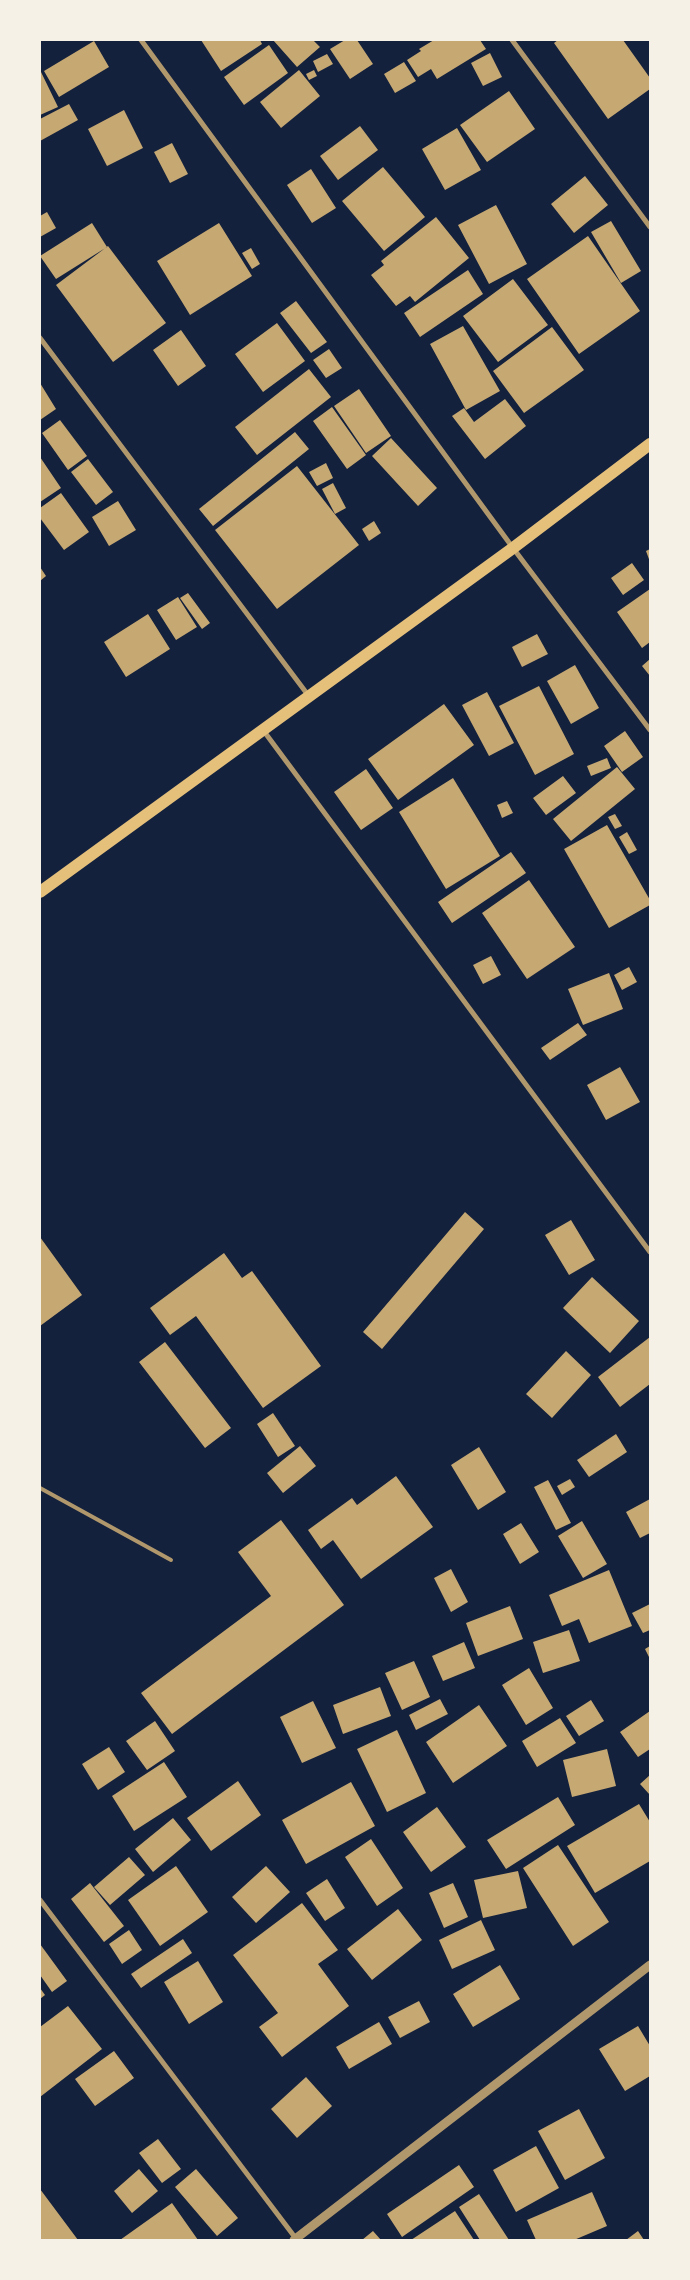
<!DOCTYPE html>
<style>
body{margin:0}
#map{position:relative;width:690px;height:2280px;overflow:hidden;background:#14213d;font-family:"Golos Text",sans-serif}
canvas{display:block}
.frame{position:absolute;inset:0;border:41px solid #f6f1e7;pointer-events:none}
</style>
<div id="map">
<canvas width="690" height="2280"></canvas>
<div class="frame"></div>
</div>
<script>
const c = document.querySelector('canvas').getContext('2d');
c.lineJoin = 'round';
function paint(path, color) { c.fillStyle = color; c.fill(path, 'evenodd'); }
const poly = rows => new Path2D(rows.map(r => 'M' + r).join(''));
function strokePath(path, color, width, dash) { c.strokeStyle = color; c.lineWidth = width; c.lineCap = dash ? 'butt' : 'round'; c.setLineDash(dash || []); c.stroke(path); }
const building = poly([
 [201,40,260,40,262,44,221,71],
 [273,40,313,40,320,47,297,67],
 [345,40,357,40,373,64,350,79,330,49],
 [434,40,480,40,486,49,437,79,431,69,418,77,407,60,421,51,419,49],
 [558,40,623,40,650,78,650,89,608,119,554,43],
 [94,41,109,67,59,97,44,71],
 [269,45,288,73,244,105,224,77],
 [490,53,502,77,483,86,471,63],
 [327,54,333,64,318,72,313,61],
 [404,62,416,81,395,93,384,74],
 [299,70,320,96,281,128,260,102],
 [314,70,317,76,309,80,306,74],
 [41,72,58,107,40,115,40,73],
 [509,91,535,129,487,162,460,125],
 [69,104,78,120,40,141,40,119],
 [124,110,143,148,107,166,88,129],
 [360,126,378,150,338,180,320,156],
 [457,128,481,170,445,190,422,149],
 [172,143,188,174,170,183,154,152],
 [383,167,425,217,384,251,342,201],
 [311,169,336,208,312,223,287,185],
 [585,176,608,205,574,233,551,204],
 [496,205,527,264,489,284,458,225],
 [47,212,56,228,40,237,40,216],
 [436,217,469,258,415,302,410,296,396,306,371,275,384,265,381,261],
 [611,221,641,271,621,283,591,232],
 [92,223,107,247,56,279,40,256],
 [219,223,252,276,190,315,157,261],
 [588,236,640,311,579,354,527,279],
 [108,246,166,323,113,362,56,285],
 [251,248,260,264,252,269,242,253],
 [468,270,483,294,420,337,404,313],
 [513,279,548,325,498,362,463,316],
 [296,301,327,342,311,353,280,313],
 [277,323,305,361,263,392,235,354],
 [463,326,500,391,466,410,430,344],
 [552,327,584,370,524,413,493,371],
 [181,330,206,366,178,386,153,350],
 [329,349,342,368,326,378,313,360],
 [309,369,331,397,257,455,235,427],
 [40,383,56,409,40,420],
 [359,389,391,436,366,453,334,406],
 [505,399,526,426,485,459,452,416,464,408,474,422],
 [332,407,366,455,347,469,313,421],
 [60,420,87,456,68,470,42,433],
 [295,432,309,449,213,526,199,509],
 [391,438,437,488,418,506,372,456],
 [40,457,61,488,40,502],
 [88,459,113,492,96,505,71,472],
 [326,463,333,478,317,486,309,472],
 [297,466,359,545,277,609,215,530],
 [333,483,346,508,335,514,322,489],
 [61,493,89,532,64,550,40,518,40,508],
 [118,501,136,530,109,546,92,517],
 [374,521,381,533,369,541,362,529],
 [650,549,650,562,646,551],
 [632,563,644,580,623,595,611,578],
 [40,567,46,576,40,581],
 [650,589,650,642,642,648,617,612],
 [188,593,210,623,202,629,180,598],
 [178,597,197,627,176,640,157,610],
 [148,614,170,649,126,677,104,642],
 [537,634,548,654,522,667,512,647],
 [650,659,650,676,642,666],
 [575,665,599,708,571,724,547,681],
 [539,686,574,754,535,775,499,706],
 [487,692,514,743,489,756,462,705],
 [444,704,474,745,398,800,368,759],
 [625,731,643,757,622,772,604,746],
 [607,758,611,768,591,776,587,766],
 [617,767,635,789,571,841,553,819],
 [366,769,393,808,361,830,334,792],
 [563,776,576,793,546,815,533,798],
 [453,778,500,856,446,889,399,812],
 [507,801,513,813,502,818,497,805],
 [615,814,622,826,615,829,608,817],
 [607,825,650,900,650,905,609,928,564,849],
 [627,832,637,850,629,854,619,837],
 [511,852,526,873,452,923,438,902],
 [529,880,575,947,527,979,482,913],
 [491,956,501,975,483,984,473,965],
 [629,967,637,982,622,990,614,975],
 [609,973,623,1009,583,1025,568,989],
 [578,1023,587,1035,550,1060,541,1048],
 [620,1067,640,1102,606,1120,587,1085],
 [465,1212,484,1229,382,1349,363,1332],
 [571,1220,595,1260,569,1275,545,1235],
 [40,1237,82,1295,40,1326],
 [224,1253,242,1278,252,1271,321,1366,263,1408,196,1316,170,1335,150,1308],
 [592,1277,639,1321,610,1353,563,1308],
 [650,1337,650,1384,620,1407,598,1377],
 [165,1342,231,1428,205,1448,139,1362],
 [566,1351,591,1375,552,1418,526,1394],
 [273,1413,295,1446,278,1457,257,1424],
 [616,1434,627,1452,589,1477,577,1460],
 [300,1446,316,1466,283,1493,267,1473],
 [479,1447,506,1492,478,1510,451,1465],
 [396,1476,433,1527,361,1579,333,1540,321,1549,308,1530,352,1498,357,1505],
 [570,1479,575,1487,562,1495,557,1486],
 [548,1480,571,1523,556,1530,534,1487],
 [650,1499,650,1533,640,1538,626,1512],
 [281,1520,344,1605,172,1734,141,1693,271,1596,238,1552],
 [582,1521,607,1564,583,1578,558,1536],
 [521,1523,539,1552,520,1564,503,1534],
 [451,1569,468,1602,451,1612,434,1578],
 [609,1570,632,1626,589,1643,579,1619,562,1626,549,1595],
 [650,1604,650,1630,643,1633,632,1613],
 [510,1606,523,1639,478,1656,466,1623],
 [569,1630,580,1661,543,1673,533,1642],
 [464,1642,475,1668,443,1681,432,1656],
 [650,1646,650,1659,645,1649],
 [414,1661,430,1697,402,1710,385,1673],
 [529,1668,553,1708,526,1725,502,1685],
 [380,1687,391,1716,343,1734,333,1705],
 [440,1699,448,1714,416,1730,409,1715],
 [591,1700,604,1721,579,1736,566,1716],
 [313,1701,336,1748,302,1763,280,1717],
 [479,1705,507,1746,453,1783,426,1742],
 [650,1711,650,1749,638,1757,620,1732],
 [560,1718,576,1743,537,1767,522,1741],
 [155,1721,175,1751,147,1770,126,1741],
 [397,1730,426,1793,387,1812,357,1749],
 [109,1747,125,1772,98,1790,82,1764],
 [607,1749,616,1786,572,1797,563,1760],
 [164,1762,187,1797,134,1831,112,1796],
 [650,1775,650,1795,640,1784],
 [238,1781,261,1815,211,1851,187,1818],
 [351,1782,375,1826,306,1864,282,1820],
 [558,1797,575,1825,506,1869,487,1840],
 [639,1804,650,1822,650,1861,595,1893,567,1846],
 [437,1807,466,1847,431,1872,403,1832],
 [173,1818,191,1840,153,1872,135,1849],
 [371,1839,403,1888,377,1906,345,1857],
 [558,1845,609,1922,573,1946,523,1868],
 [129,1857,145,1875,110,1905,94,1887],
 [176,1866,208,1912,160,1946,128,1900],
 [266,1866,290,1892,256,1923,232,1897],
 [518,1871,527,1908,483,1918,474,1880],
 [327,1879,345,1908,325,1921,306,1893],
 [90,1883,124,1926,104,1942,71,1899],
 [453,1883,468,1917,444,1928,429,1893],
 [302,1903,338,1950,318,1964,349,2006,282,2057,259,2027,278,2013,233,1955],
 [398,1909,422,1940,372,1980,347,1949],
 [481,1920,495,1950,452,1969,439,1940],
 [129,1930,142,1950,122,1964,109,1944],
 [183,1939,192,1953,141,1988,131,1974],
 [40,1944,67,1981,52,1992,40,1975],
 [198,1961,223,2002,189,2024,164,1982],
 [500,1965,520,1999,473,2027,453,1994],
 [40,1988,45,1995,40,1999],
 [419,2001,430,2022,400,2038,388,2017],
 [68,2006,102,2049,40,2097,40,2027],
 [379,2022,392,2044,349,2069,336,2047],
 [638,2026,650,2046,650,2076,625,2091,599,2049],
 [114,2051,134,2078,95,2106,75,2079],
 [306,2077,332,2106,297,2138,271,2109],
 [579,2109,605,2158,565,2180,538,2131],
 [158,2139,181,2169,162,2183,139,2153],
 [536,2146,559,2188,516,2212,493,2170],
 [459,2165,474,2187,402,2237,387,2214],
 [139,2169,158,2191,132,2213,114,2191],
 [196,2169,238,2218,217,2236,175,2187],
 [40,2189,78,2240,40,2240],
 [592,2192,607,2226,574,2240,536,2240,527,2220],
 [479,2194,509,2240,480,2240,459,2207],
 [172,2203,198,2240,120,2240],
 [455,2211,474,2240,411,2240],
 [373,2231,381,2240,362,2240],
 [638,2231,644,2240,626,2240]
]);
const service = poly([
 [40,1488,171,1560]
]);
const minor = poly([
 [141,40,513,548,650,730],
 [512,40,650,227],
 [40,338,308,695],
 [263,730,650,1252],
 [40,1900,297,2240]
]);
const tertiary = poly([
 [294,2240,650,1965]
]);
const primary = poly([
 [40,892,513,548,650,444]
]);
paint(building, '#c6a872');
strokePath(service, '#b1986c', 4);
strokePath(minor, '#b1986c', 5);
strokePath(tertiary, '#b1986c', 9);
strokePath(primary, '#e5c07b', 12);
</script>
